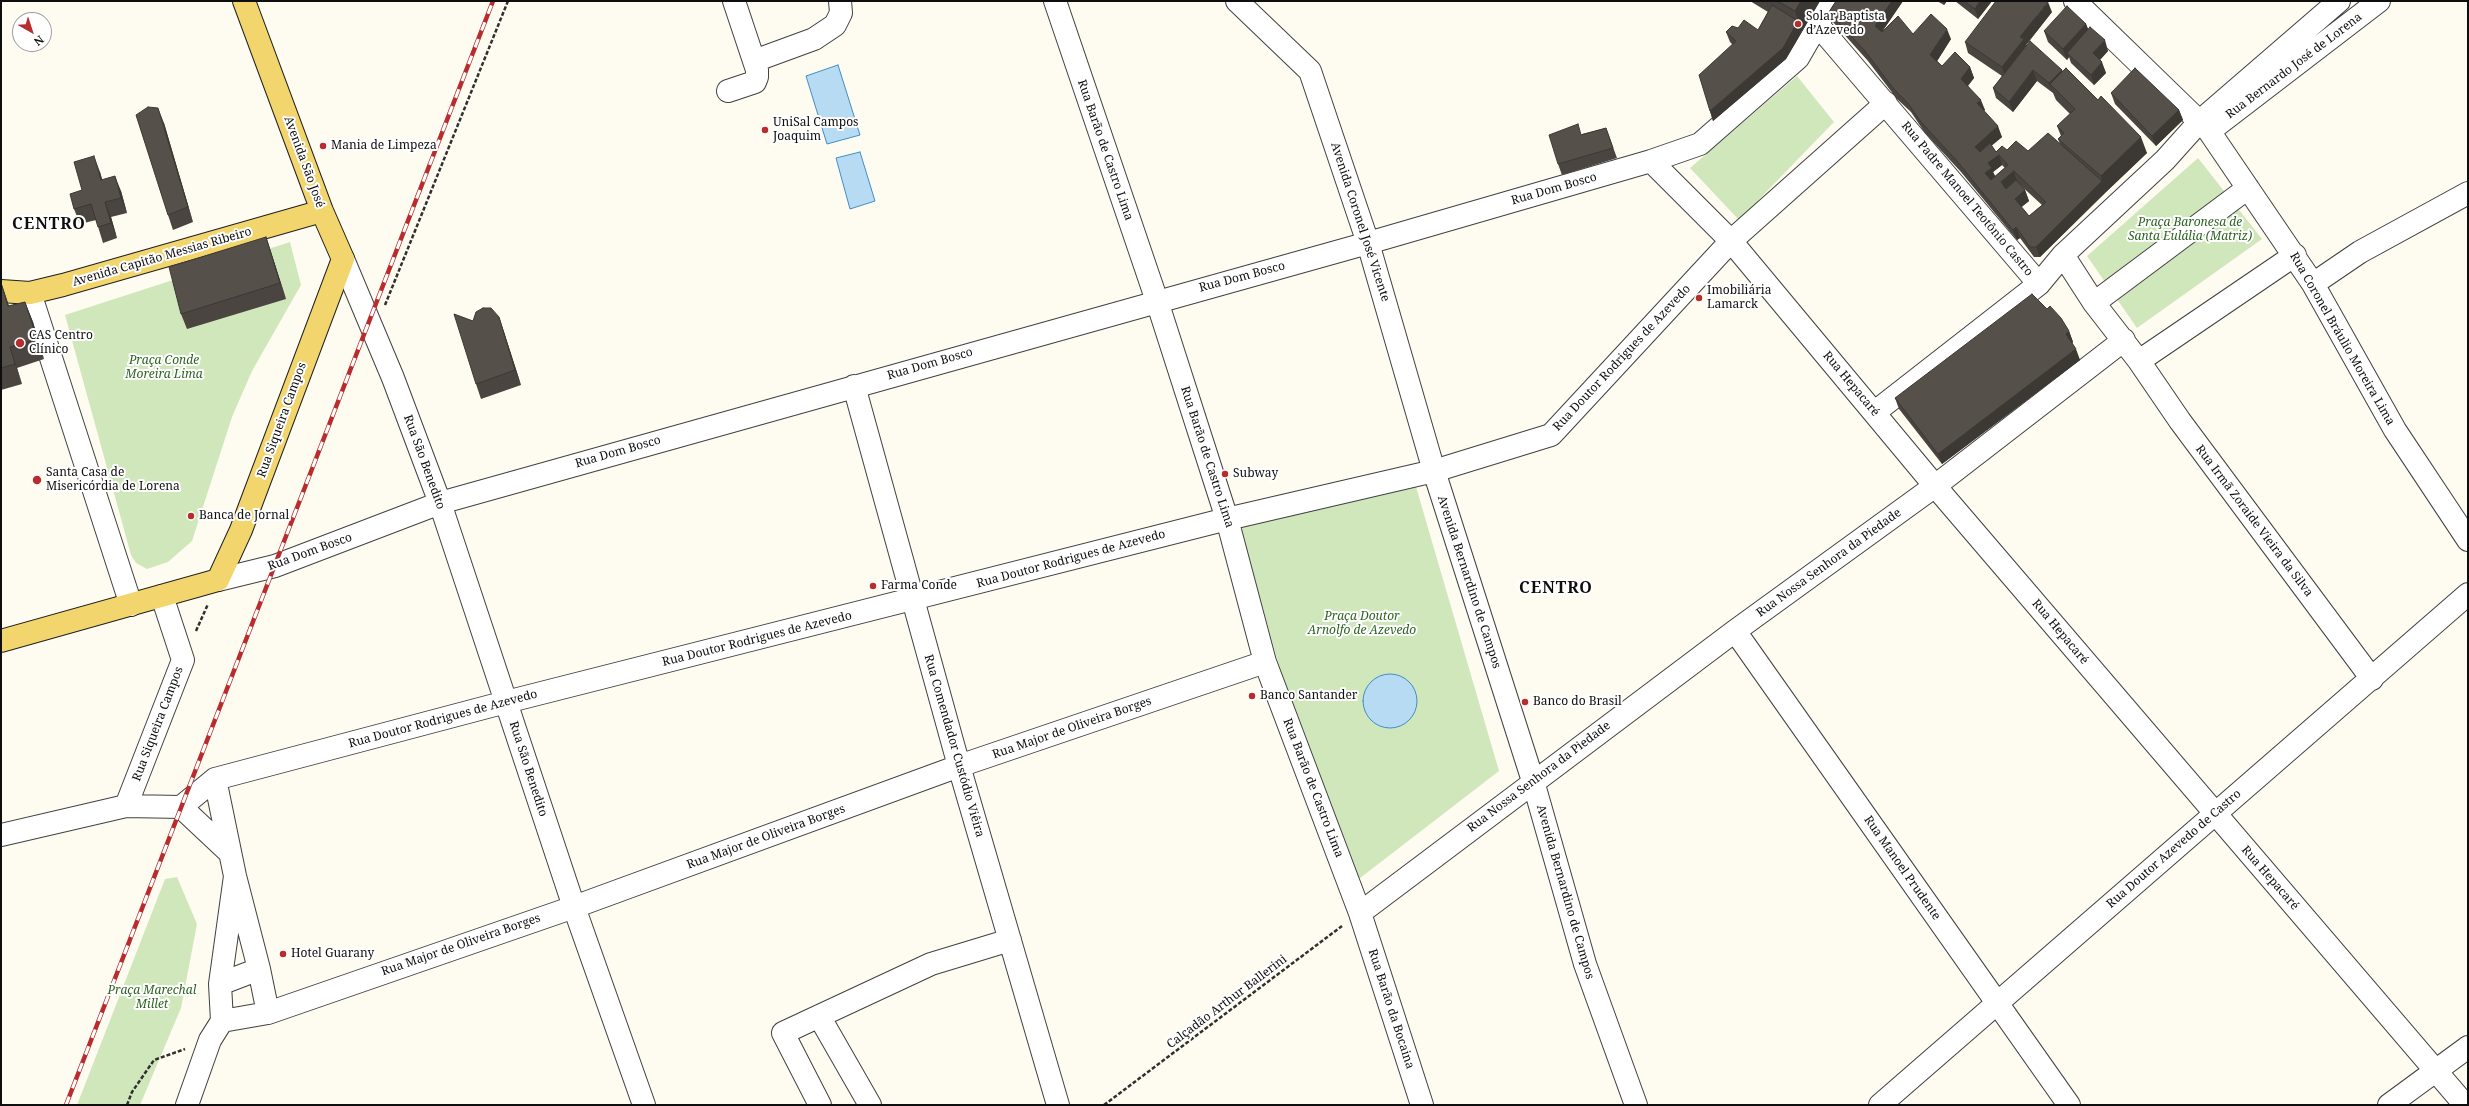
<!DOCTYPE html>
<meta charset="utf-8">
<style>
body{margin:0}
#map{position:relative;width:2469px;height:1106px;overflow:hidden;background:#fefcf0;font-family:"Noto Serif",serif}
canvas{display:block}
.frame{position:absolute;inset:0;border:2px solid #0e0e0e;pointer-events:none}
.north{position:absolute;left:12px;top:12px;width:40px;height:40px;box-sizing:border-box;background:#fff;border:1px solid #9f9f9f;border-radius:50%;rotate:141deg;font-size:11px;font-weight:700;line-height:16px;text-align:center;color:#0e0e0e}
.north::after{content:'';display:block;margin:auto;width:14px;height:18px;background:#b82c2e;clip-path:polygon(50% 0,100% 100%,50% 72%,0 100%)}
</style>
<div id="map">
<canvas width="2469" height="1106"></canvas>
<div class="frame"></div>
<div class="north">N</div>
</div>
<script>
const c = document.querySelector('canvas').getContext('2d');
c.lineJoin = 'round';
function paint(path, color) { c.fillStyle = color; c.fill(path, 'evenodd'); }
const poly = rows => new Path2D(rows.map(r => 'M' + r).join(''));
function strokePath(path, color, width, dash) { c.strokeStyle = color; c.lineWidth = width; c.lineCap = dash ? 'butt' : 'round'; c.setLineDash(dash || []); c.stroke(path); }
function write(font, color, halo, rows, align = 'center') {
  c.font = font + ' "Noto Serif",serif'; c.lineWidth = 4; c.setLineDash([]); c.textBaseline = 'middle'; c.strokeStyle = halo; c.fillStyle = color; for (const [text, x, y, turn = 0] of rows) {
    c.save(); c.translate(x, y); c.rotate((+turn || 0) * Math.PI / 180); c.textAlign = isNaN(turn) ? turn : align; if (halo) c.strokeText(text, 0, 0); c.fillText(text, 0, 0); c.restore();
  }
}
const green = poly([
 [1797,76,1834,122,1739,220,1690,168],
 [2198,158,2262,239,2137,328,2087,256],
 [290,242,301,285,252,371,232,417,192,541,168,562,147,569,136,563,131,555,65,315],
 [1414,480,1499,771,1351,885,1276,656,1240,524],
 [177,877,197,924,181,1008,140,1105,77,1105,165,879]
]);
const water = poly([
 [838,65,860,135,827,144,806,76,838,65],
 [860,152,875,201,850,209,836,158,860,152],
 '1363 701a27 27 0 1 1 54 0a27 27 0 1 1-54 0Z'
]);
const path = poly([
 [385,305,508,1],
 [196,631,208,604],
 [127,1105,132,1092,154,1060,185,1049],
 [1104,1105,1342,926]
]);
const minor = poly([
 [1055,1,1157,301,1227,519,1265,662,1360,913,1422,1105],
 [1237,1,1310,71,1368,243,1434,471,1533,781,1585,964,1636,1105],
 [2075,1,2209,131,2313,284,2395,430,2468,540],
 [1817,24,2039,284,2063,255,2094,303,2139,361,2295,255],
 [754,61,814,39,835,25,841,13,840,1],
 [728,91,755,82,757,77,757,70,734,1],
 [2216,126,2379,1],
 [1651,161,1731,241,1935,486,2465,1105],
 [2063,255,2165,160,2200,121,2339,1],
 [343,259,393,378,440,503,574,907,644,1105],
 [2313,284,2360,252,2468,193],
 [30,293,131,605],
 [2094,303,2248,188],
 [2139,361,2180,421,2372,679],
 [854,386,959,766,1058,1105],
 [1875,412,2039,284],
 [218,580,275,566,440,503,1368,243,1651,161,1700,144,1798,58,1831,1],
 [1735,631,2069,1105],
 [215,779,235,876,259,969],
 [126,806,183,660,162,596],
 [181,807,230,853],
 [1,835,126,806,181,807,215,779,506,702,1227,519,1434,471,1551,435,1731,241,1886,103],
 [1360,913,1735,631,1935,486,2124,340],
 [220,984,259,969,268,1013,222,1021,220,984,235,876],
 [268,1013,574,907,959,766,1265,662],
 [819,1016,870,1105],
 [187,1105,210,1040,222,1021],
 [820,1105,783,1033,931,964,1010,940],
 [1880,1105,2468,594],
 [2389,1105,2468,1047]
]);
const major = poly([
 [1,291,30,293,63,285,322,211],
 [1,641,218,580,241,530,343,259,322,211,244,1]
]);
const rail = poly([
 [66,1105,493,1]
]);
const wall = poly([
 [1750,1,1820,1,1786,59,1713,121,1710,111,1733,45,1730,42,1726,32,1738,28,1758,30,1768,12],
 [1836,1,1903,1,1882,32,1913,34,1951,39,1937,61,1942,66,1970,67,1974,78,1968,86,1985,110,1984,111,2002,137,1991,146,1996,152,2007,150,2028,151,2060,144,2058,139,2061,136,2057,126,2070,114,2056,100,2053,93,2037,81,2013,112,1996,98,1993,88,2002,76,1968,53,1965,42,2052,12,2026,45,2062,70,2063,72,2147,153,2106,192,2040,257,2034,257,2020,238,2017,240,1961,172,1925,133,1911,112,1897,99,1868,61,1833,22,1829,12],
 [2002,165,2005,168,1995,176,1993,172],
 [2017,182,2042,205,2029,216,2021,207,2029,201,2025,190],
 [1937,1,1947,1,1944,5],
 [1955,1,1992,1,1978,19],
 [2086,24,2088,29,2108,51,2100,60,2106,73,2094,85,2071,63,2069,57,2067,60,2048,42,2044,31],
 [2111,93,2179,110,2183,120,2156,146,2115,104],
 [164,123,193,222,173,230,168,215],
 [1606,128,1617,158,1562,175,1558,164,1582,134],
 [100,172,102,180,121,191,127,213,111,217,117,238,103,243,96,220,80,224,74,209,82,190],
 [266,237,271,252,286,299,187,329,181,314],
 [1,282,9,306,25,302,33,322,44,359,17,368,22,384,1,390],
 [499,317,504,332,521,385,481,399,476,384,473,321],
 [2069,331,2073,342,2072,343,2080,360,1942,464,1899,409,1895,398]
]);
const shadedWall = poly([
 [1801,1,1820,1,1786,59,1713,121,1710,111,1798,21,1795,11],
 [1892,1,1903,1,1879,36,1875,26],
 [1943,1,1947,1,1944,5],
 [1980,1,1992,1,1978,19,1975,9],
 [2048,2,2052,12,2026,45,2006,78,2002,67,2020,37],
 [2086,24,2090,34,2067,53,2069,57,2067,60,2063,49],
 [1947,29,1951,39,1934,66,1930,55],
 [2105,40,2108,51,2096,64,2093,53],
 [2102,62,2106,73,2094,85,2091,75],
 [1970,67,1974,78,1965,89,1961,79],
 [2033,70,2037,81,2013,112,2009,102],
 [2062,70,2066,80,2050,84,2053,93,2049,83],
 [1981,100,1985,110,1981,113,1977,103],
 [158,108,164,123,193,222,188,207],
 [2179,110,2183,120,2156,146,2152,136],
 [1998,126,2002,137,1978,157,1975,147],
 [2141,137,2147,153,2106,192,2040,257,2036,247,2102,181,2101,176],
 [1999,155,2002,165,1993,172,1996,178,1989,184,1985,173,1988,163],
 [94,156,100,172,107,196,101,180],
 [2014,171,2017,182,2004,193,2001,182],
 [115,176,121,191,127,213,121,198],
 [2025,190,2029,201,2018,210,2015,199],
 [105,202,111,217,117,238,111,223],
 [2016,227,2020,238,2017,240,2013,230],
 [266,237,271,252,286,299,280,283],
 [1,282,6,297,15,326,8,306],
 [25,302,33,322,44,359,37,339],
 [499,317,504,332,521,385,515,370],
 [2069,331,2073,342,2070,345,2066,334],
 [10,347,17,368,22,384,15,364],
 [2076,349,2080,360,1942,464,1938,454]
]);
const building = poly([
 [1777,1,1801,1,1795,11,1777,1],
 [1836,1,1892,1,1875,26,1882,32,1898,16,1913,34,1931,14,1947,29,1930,55,1942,66,1955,52,1970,67,1961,79,1981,100,1977,103,1998,126,1975,147,1980,152,1990,143,1996,152,2002,146,2007,150,2016,141,2028,151,2048,133,2102,181,2036,247,2030,247,2016,227,2013,230,1957,161,1921,122,1907,102,1893,88,1865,51,1829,12,1836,1],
 [1999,155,2008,165,1991,180,1985,173,1992,168,1988,163,1999,155],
 [2014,171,2046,202,2029,216,2015,199,2025,190,2016,180,2006,189,2001,182,2014,171],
 [1964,1,1980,1,1975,9,1964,1],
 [1996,1,2047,1,2048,2,2020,37,2024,39,2002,67,1965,42,1996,1],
 [1772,5,1798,21,1783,48,1710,111,1699,75,1736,41,1726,32,1732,26,1738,28,1744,20,1758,30,1772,5],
 [2067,6,2086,24,2063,49,2044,31,2067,6],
 [2090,27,2105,40,2093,53,2102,62,2091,75,2067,53,2090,27],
 [2030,41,2062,70,2049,83,2033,70,2009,102,1993,88,2030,41],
 [2066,68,2098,100,2101,96,2141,137,2101,176,2058,139,2064,133,2057,126,2075,109,2050,84,2066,68],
 [2135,68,2179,110,2152,136,2111,93,2135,68],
 [148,107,158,108,188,207,168,215,136,115,148,107],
 [1578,124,1581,135,1606,128,1613,148,1558,164,1549,135,1578,124],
 [94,156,101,180,115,176,121,198,105,202,111,223,98,227,91,204,74,209,70,194,82,190,74,162,94,156],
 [266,237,280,283,181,314,169,267,266,237],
 [1,283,8,306,25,302,37,339,10,347,15,364,1,368,1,283],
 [2032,294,2047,309,2050,306,2061,318,2069,331,2066,334,2076,349,1938,454,1895,398,2032,294],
 [483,308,491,308,499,317,515,370,476,384,454,314,473,321,476,312,483,308]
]);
const markers = [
 [1798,24,4,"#b82c2e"],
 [765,130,4,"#b82c2e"],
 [323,146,4,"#b82c2e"],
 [1699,298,4,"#b82c2e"],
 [20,343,5,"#b82c2e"],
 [1225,474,4,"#b82c2e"],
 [37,480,5,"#b82c2e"],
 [191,516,4,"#b82c2e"],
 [873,586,4,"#b82c2e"],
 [1252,696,4,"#b82c2e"],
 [1525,702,4,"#b82c2e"],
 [283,954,4,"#b82c2e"]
];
const poiNames = [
 ["Solar Baptista",1806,17],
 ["d’Azevedo",1806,31],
 ["UniSal Campos",773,123],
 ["Joaquim",773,137],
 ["Mania de Limpeza",331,146],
 ["Imobiliária",1707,291],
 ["Lamarck",1707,305],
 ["CAS Centro",29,336],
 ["Clínico",29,350],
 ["Santa Casa de",46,473],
 ["Misericórdia de Lorena",46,487],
 ["Subway",1233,474],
 ["Banca de Jornal",199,516],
 ["Farma Conde",881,586],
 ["Banco Santander",1260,696],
 ["Banco do Brasil",1533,702],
 ["Hotel Guarany",291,954]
];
const streetNames = [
 ["Rua Bernardo José de Lorena",2294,66,-37],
 ["Rua Barão de Castro Lima",1105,150,71],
 ["Avenida São José",304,162,70],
 ["Rua Dom Bosco",1554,189,-16],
 ["Rua Padre Manoel Teotônio Castro",1967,199,50],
 ["Avenida Coronel José Vicente",1360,222,72],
 ["Avenida Capitão Messias Ribeiro",162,257,-16],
 ["Rua Dom Bosco",1242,277,-15],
 ["Rua Coronel Bráulio Moreira Lima",2342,339,60],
 ["Rua Doutor Rodrigues de Azevedo",1622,358,-47],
 ["Rua Dom Bosco",930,364,-16],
 ["Rua Hepacaré",1851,384,50],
 ["Rua Siqueira Campos",282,420,-70],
 ["Rua Dom Bosco",618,452,-16],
 ["Rua Barão de Castro Lima",1207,457,72],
 ["Rua São Benedito",424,462,70],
 ["Rua Irmã Zoraide Vieira da Silva",2254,521,53],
 ["Rua Dom Bosco",310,552,-20],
 ["Rua Doutor Rodrigues de Azevedo",1071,559,-15],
 ["Rua Nossa Senhora da Piedade",1829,563,-36],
 ["Avenida Bernardino de Campos",1469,582,72],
 ["Rua Hepacaré",2060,632,50],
 ["Rua Doutor Rodrigues de Azevedo",757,639,-14],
 ["Rua Doutor Rodrigues de Azevedo",443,719,-15],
 ["Rua Siqueira Campos",158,724,-69],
 ["Rua Major de Oliveira Borges",1072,728,-19],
 ["Rua Comendador Custódio Viêira",954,746,74],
 ["Rua São Benedito",528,769,72],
 ["Rua Nossa Senhora da Piedade",1539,777,-37],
 ["Rua Barão de Castro Lima",1313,788,69],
 ["Rua Major de Oliveira Borges",766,837,-20],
 ["Rua Doutor Azevedo de Castro",2174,849,-41],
 ["Rua Manoel Prudente",1902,868,55],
 ["Rua Hepacaré",2270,878,49],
 ["Avenida Bernardino de Campos",1565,892,74],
 ["Rua Major de Oliveira Borges",461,945,-19],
 ["Calçadão Arthur Ballerini",1227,1002,-37],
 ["Rua Barão da Bocaina",1391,1009,72]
];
const parkNames = [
 ["Praça Baronesa de",2190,223],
 ["Santa Eulália (Matriz)",2190,237],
 ["Praça Conde",164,361],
 ["Moreira Lima",164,375],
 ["Praça Doutor",1362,617],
 ["Arnolfo de Azevedo",1362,631],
 ["Praça Marechal",152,991],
 ["Millet",152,1005]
];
const districtNames = [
 ["CENTRO",49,224],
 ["CENTRO",1556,588]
];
paint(green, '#d0e7bb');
paint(water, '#b7dbf3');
strokePath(water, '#418dc7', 1);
strokePath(minor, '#414141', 24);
strokePath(major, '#1f1f1f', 24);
strokePath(path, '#303030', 2.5, [4, 2]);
strokePath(minor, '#fff', 22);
strokePath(major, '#f2d66d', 22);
strokePath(rail, '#b82c2e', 4.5);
strokePath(rail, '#fff', 3, [9]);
paint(wall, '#4a4540');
paint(shadedWall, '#3c3834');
paint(building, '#56504b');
strokePath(building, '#3c3834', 1);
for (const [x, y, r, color] of markers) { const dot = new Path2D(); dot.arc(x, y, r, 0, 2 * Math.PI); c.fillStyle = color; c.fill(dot); strokePath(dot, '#fff', 1.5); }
write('12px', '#0e0e0e', '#fff', poiNames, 'left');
write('12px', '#0e0e0e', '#fff', streetNames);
write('italic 12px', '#2d6321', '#fff', parkNames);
c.letterSpacing = '1px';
write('bold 16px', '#0e0e0e', '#fff', districtNames);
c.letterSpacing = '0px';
</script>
